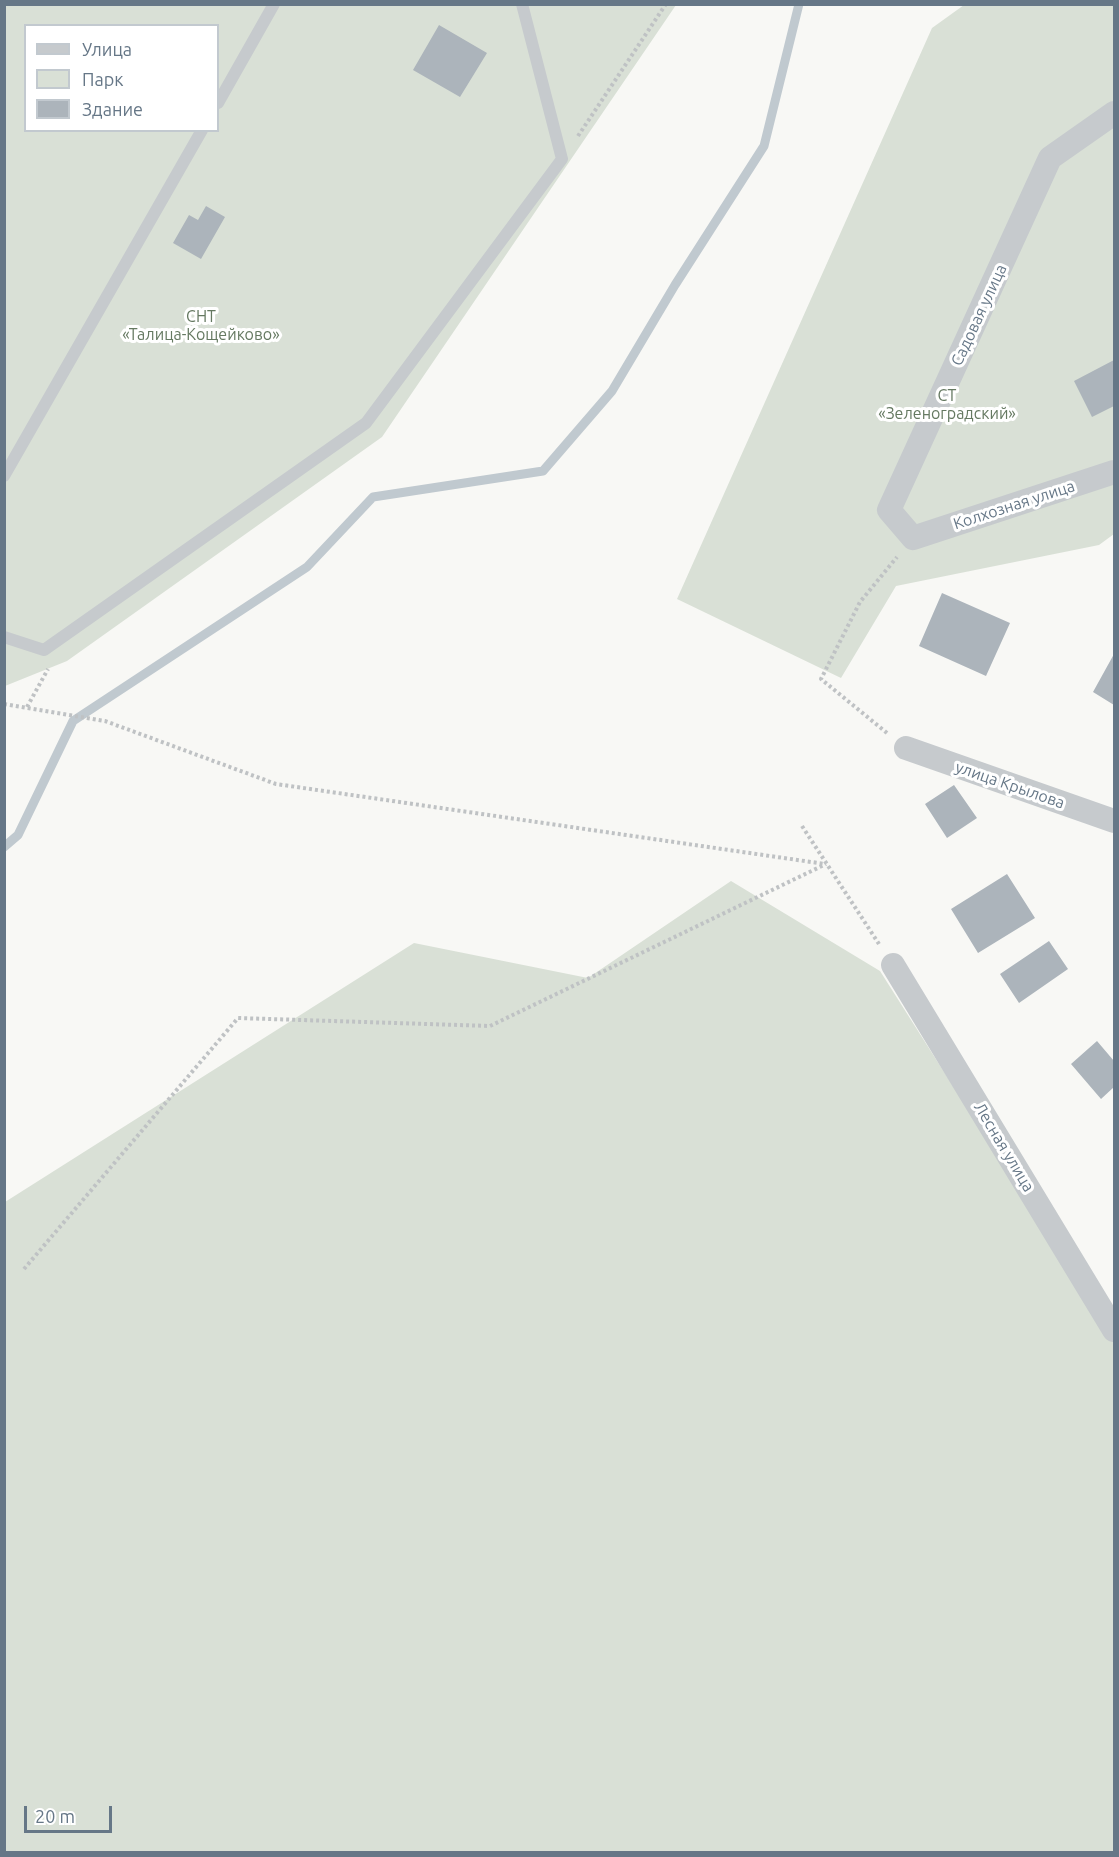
<!DOCTYPE html>
<meta charset="utf-8">
<style>
body{margin:0}
#map{position:relative;width:1119px;height:1857px;overflow:hidden;background:#f8f8f5;font-family:Ubuntu,sans-serif}
canvas{display:block}
.frame{position:absolute;inset:0;border:6px solid #667787;pointer-events:none}
.legend{position:absolute;left:24px;top:24px;width:195px;height:108px;box-sizing:border-box;background:#fff;border:2px solid #c2c9cf;margin:0;padding:8px 10px;list-style:none;font-size:18px;color:#667787}
.legend li{display:flex;align-items:center;gap:12px;height:30px}
.legend b{width:30px;border:2px solid #c2c9cf}
.scale{position:absolute;left:24px;top:1806px;width:88px;height:27px;box-sizing:border-box;border:3px solid #667787;border-top:0;padding-left:8px;font-size:18px;line-height:21px;white-space:nowrap;color:#667787;-webkit-text-stroke:4px #fff;paint-order:stroke}
</style>
<div id="map">
<canvas width="1119" height="1857"></canvas>
<div class="frame"></div>
<ul class="legend">
<li><b style="height:8px;background:#c6cacd"></b>Улица</li>
<li><b style="height:16px;background:#d9e0d6"></b>Парк</li>
<li><b style="height:16px;background:#acb4bb"></b>Здание</li>
</ul>
<div class="scale">20 m</div>
</div>
<script>
const c = document.querySelector('canvas').getContext('2d');
c.lineJoin = 'round';
function paint(path, color) { c.fillStyle = color; c.fill(path, 'evenodd'); }
const poly = rows => new Path2D(rows.map(r => 'M' + r).join(''));
function strokePath(path, color, width, dash) { c.strokeStyle = color; c.lineWidth = width; c.lineCap = dash ? 'butt' : 'round'; c.setLineDash(dash || []); c.stroke(path); }
function write(font, color, halo, rows, align = 'center') {
  c.font = font + ' Ubuntu,sans-serif'; c.lineWidth = 6; c.setLineDash([]); c.textBaseline = 'middle'; c.strokeStyle = halo; c.fillStyle = color; for (const [text, x, y, turn = 0] of rows) {
    c.save(); c.translate(x, y); c.rotate((+turn || 0) * Math.PI / 180); c.textAlign = isNaN(turn) ? turn : align; if (halo) c.strokeText(text, 0, 0); c.fillText(text, 0, 0); c.restore();
  }
}
const green = poly([
 [5,5,676,5,382,437,67,661,5,686],
 [26,26,218,26,218,130,26,130],
 [964,5,1114,5,1114,534,1099,545,896,586,841,678,677,599,932,28],
 [731,881,880,971,1114,1340,1114,1852,5,1852,5,1202,414,943,588,978]
]);
const stream = poly([
 [4,847,18,835,73,721,307,567,373,497,543,471,612,391,675,285,764,146,799,4]
]);
const building = poly([
 [439,25,487,53,460,97,413,70],
 [206,206,225,217,201,259,173,243,189,215,198,220],
 [1114,360,1114,406,1092,417,1074,381],
 [942,593,1010,623,986,676,919,646],
 [1114,654,1114,705,1093,692],
 [954,785,977,818,947,838,925,804],
 [1007,874,1035,918,978,953,951,909],
 [1049,941,1068,969,1019,1003,1000,974],
 [1097,1041,1114,1061,1114,1087,1101,1099,1071,1064]
]);
const path = poly([
 [578,136,666,4],
 [4,704,105,721,276,784,825,864],
 [27,707,48,669],
 [887,733,821,679,860,602,897,557],
 [802,826,879,944],
 [24,1269,238,1018,490,1026,826,864]
]);
const lane = poly([
 [218,103,274,4],
 [4,476,202,130],
 [4,637,44,650,366,423,562,159,522,4]
]);
const street = poly([
 [1114,113,1050,158,889,510,913,538,1114,472],
 [906,748,1114,821],
 [893,965,1114,1330]
]);
const streetNames = [
 ["Садовая улица",979,315,-65],
 ["Колхозная улица",1014,505,-18],
 ["улица Крылова",1010,785,19],
 ["Лесная улица",1004,1147,59]
];
const parkNames = [
 ["СНТ",201,317],
 ["«Талица-Кощейково»",201,335],
 ["СТ",947,396],
 ["«Зеленоградский»",947,414]
];
paint(green, '#d9e0d6');
strokePath(stream, '#c0c9cf', 9);
paint(building, '#acb4bb');
strokePath(path, '#bfc2c4', 4, [3, 3]);
strokePath(lane, '#c6cacd', 12);
strokePath(street, '#c6cacd', 24);
write('16px', '#667787', '#fff', streetNames);
write('16px', '#657961', '#fff', parkNames);
</script>
